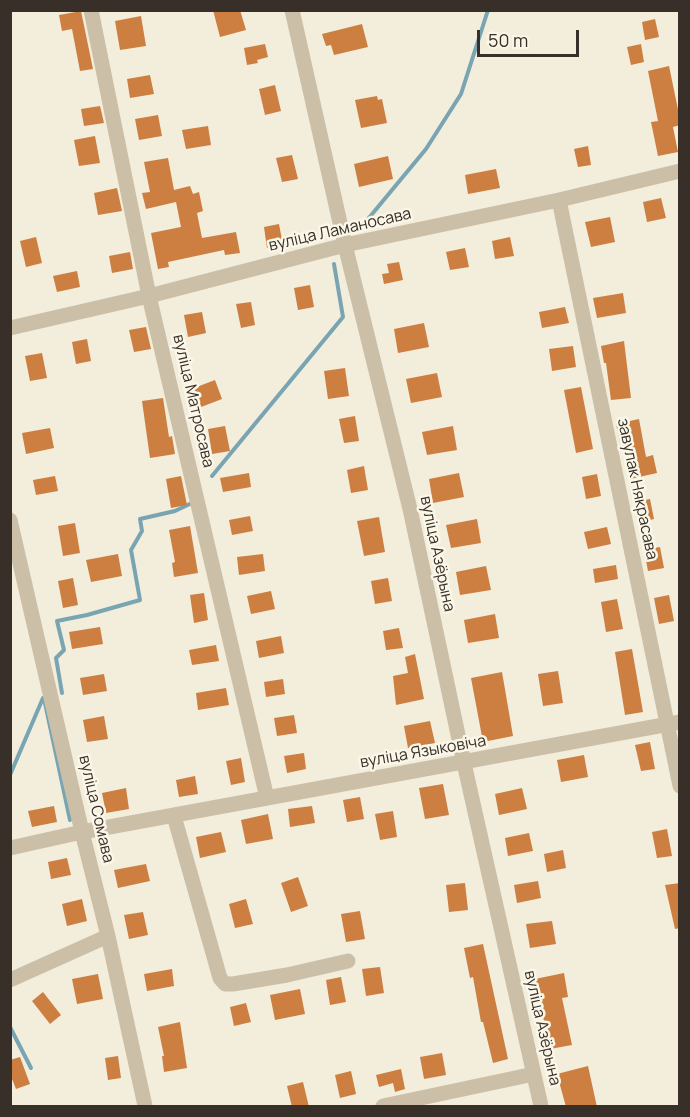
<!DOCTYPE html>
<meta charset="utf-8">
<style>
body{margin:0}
#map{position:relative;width:690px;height:1117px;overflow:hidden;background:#f3eddc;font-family:Manrope,sans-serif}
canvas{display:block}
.frame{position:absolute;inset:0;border:12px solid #383028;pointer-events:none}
.scale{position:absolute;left:477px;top:30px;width:102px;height:27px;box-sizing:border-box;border:3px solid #383028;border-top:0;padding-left:8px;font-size:18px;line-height:21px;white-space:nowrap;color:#383028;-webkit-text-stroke:4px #faf6e8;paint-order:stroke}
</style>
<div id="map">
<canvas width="690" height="1117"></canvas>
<div class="frame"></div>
<div class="scale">50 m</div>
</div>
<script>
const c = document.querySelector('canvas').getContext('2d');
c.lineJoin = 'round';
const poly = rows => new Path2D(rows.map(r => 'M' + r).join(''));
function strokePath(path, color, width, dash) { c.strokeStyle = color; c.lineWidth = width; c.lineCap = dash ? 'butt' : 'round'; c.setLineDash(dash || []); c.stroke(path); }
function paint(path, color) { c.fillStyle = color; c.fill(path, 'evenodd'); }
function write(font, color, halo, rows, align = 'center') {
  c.font = font + ' Manrope,sans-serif'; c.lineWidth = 5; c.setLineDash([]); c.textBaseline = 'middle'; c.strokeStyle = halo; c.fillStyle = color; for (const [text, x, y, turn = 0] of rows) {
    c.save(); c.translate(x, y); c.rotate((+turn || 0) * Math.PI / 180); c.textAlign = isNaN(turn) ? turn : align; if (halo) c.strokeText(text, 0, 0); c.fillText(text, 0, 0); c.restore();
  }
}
const stream = poly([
 [368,219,426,149,461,94,488,10],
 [212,476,343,317,334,264],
 [62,693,56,658,64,650,57,621,87,615,140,600,131,550,142,531,140,519,175,511,194,502],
 [45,703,70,820],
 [10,775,43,698],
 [10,1027,31,1068]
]);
const building = poly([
 [213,10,240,10,246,30,220,37],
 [81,11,93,69,80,71,72,29,62,31,59,15],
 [141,16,146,46,120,50,115,21],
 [655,19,659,37,645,40,642,22],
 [362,24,368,47,334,55,331,45,326,46,322,34],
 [265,44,268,57,257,60,258,63,247,65,244,48],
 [641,44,644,62,631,65,627,47],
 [669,66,680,119,680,125,673,127,678,152,658,156,651,122,658,121,648,71],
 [150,75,154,94,130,98,127,79],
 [275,85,281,111,265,115,259,89],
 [377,96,378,100,382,99,387,123,361,128,355,100],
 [100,106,104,123,84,126,81,109],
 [158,115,162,136,139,140,135,119],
 [208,126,211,145,186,149,182,130],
 [95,136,100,163,79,166,74,140],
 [588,146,591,165,578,167,574,149],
 [292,155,298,179,282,182,276,158],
 [388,156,393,179,359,187,354,164],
 [168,158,174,190,190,186,193,194,199,192,203,211,197,213,202,238,236,232,240,253,225,255,224,250,168,262,169,267,158,269,151,233,181,227,176,202,146,209,142,193,150,192,144,162],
 [496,169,500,188,468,194,465,175],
 [117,188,122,211,98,215,94,193],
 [661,198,666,218,647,222,643,202],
 [610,217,615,242,591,247,585,222],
 [279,224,283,245,267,248,264,227],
 [36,237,42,263,26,267,20,241],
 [510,237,514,256,495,259,492,241],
 [465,248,469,267,450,270,446,252],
 [130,252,133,269,112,273,109,256],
 [399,262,403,280,384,284,382,274,389,273,387,264],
 [77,271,80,287,57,292,53,276],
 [310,285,314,307,298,310,294,288],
 [623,293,626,313,597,318,593,298],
 [251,302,255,325,241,328,236,304],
 [565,307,569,323,542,328,539,312],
 [202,312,206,333,188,337,184,315],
 [424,323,429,347,398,353,394,329],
 [146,327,151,349,134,352,129,330],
 [87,339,91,361,76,364,72,342],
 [624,341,631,398,611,400,606,363,604,363,601,346],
 [573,346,576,367,552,371,549,349],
 [42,353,47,378,30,381,25,356],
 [345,368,349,396,328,399,324,371],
 [437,373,442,397,411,403,406,379],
 [215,380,222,399,201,407,194,388],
 [581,387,593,449,576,453,564,390],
 [163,398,169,437,172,436,175,454,150,458,142,401],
 [355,416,359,441,344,443,339,419],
 [639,419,646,457,653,455,657,473,630,479,623,441,620,442,616,424],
 [225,426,230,451,212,454,208,429],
 [453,426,457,450,427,455,422,432],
 [50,428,54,448,26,454,22,433],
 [364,466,368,490,351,493,347,470],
 [249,473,251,487,223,492,220,478],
 [459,473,464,497,433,503,429,479],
 [597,474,601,496,586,499,582,477],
 [55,476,58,491,36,495,33,480],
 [181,476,187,505,171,508,166,479],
 [650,499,654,519,638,523,634,502],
 [250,516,253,531,232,535,229,520],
 [379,517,385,552,364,556,357,521],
 [477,519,481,543,451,548,446,525],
 [75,523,80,553,63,556,58,526],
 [190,526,198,573,174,577,172,563,175,562,169,530],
 [607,527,611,544,588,549,584,532],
 [660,547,664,568,648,571,644,550],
 [118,554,122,576,91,582,86,560],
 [263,554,265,571,239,575,237,557],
 [616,565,618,579,595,583,593,569],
 [486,566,491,590,460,595,456,572],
 [73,578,78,605,63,608,58,581],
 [388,578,392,601,375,604,371,581],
 [271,591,275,609,251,614,247,596],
 [204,593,208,620,194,623,190,595],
 [669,595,674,621,659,624,654,598],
 [617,599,623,629,606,632,601,602],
 [495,614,499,638,468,643,464,620],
 [100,627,103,644,72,649,69,632],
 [399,628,403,648,386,650,383,631],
 [281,636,284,653,259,658,256,641],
 [216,645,219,661,192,665,189,650],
 [632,649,643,712,625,715,615,652],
 [415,654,424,699,396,705,393,676,408,673,405,657],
 [558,671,563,703,543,706,538,674],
 [502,672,513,736,483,742,471,678],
 [104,674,107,691,83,695,80,678],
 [283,679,285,694,266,697,264,682],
 [226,688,229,705,198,710,196,693],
 [294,715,297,733,277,736,274,718],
 [104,716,108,739,87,742,83,720],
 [430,721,435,743,408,748,404,726],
 [650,742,655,769,641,771,635,745],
 [304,753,306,769,287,773,284,756],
 [584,755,588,777,561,782,557,760],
 [241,758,245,782,231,785,226,761],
 [195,776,198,794,179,797,176,780],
 [443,784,449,815,425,819,419,788],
 [126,788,129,809,106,813,102,793],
 [522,788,527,809,499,815,495,794],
 [360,797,364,819,347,822,343,800],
 [54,806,57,822,32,827,28,811],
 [312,806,315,823,290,827,288,809],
 [393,811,397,837,380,840,375,814],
 [268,814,273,839,246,844,241,820],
 [667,829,672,856,657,858,652,832],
 [221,832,226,852,200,858,196,837],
 [529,833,533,851,508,856,505,838],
 [563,850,566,868,547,872,544,854],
 [67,858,71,875,51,879,48,862],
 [146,864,150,881,118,888,114,870],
 [298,877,308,906,291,912,281,883],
 [538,881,541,898,517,903,514,885],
 [465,883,468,910,449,912,446,885],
 [680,883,680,928,675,929,665,885],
 [82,899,87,921,67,926,62,904],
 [246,899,253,924,235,928,229,904],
 [360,911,365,939,346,942,341,914],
 [143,912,148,935,129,939,124,915],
 [552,921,556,944,530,948,526,924],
 [483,944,508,1059,493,1063,483,1022,481,1022,473,977,470,978,464,948],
 [380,967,384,993,366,996,362,969],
 [172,969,174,986,147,991,144,974],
 [564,973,568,997,562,998,572,1045,550,1049,535,979],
 [98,974,103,999,77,1004,72,979],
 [341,977,346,1002,330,1005,326,980],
 [300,989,305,1014,275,1020,270,995],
 [43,992,61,1015,50,1024,32,1001],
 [246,1003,251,1022,234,1026,230,1007],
 [180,1022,187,1068,164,1072,162,1056,164,1056,158,1027],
 [442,1053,446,1075,424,1079,420,1057],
 [118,1056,121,1078,108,1080,105,1058],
 [20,1057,30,1084,16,1089,10,1074,10,1060],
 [588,1066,597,1107,566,1107,557,1074],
 [401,1069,405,1089,395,1092,393,1083,379,1087,376,1075],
 [351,1071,356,1094,340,1098,335,1075],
 [303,1082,309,1107,292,1107,287,1086]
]);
const minor = poly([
 [91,10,149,296,267,798],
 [292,10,345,245,410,509,464,763,541,1106],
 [559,200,680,786],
 [10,328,149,296,345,245,559,200,680,171],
 [10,520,82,832,108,936,145,1106],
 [174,816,220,978,225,984,233,984,287,975,348,961],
 [10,848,82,832,680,722],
 [10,980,108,936],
 [383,1106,534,1074]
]);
const streetNames = [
 ["вуліца Ламаносава",340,230,-13],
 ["вуліца Матросава",193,401,77],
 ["завулак Някрасава",637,489,78],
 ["вуліца Азёрына",437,554,78],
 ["вуліца Языковіча",423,752,-10],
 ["вуліца Сомава",96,809,77],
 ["вуліца Азёрына",542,1028,77]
];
strokePath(stream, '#79a4b2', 4);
paint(building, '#cc7f41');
strokePath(minor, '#ccbfa7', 15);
write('16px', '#383028', '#faf6e8', streetNames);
</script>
